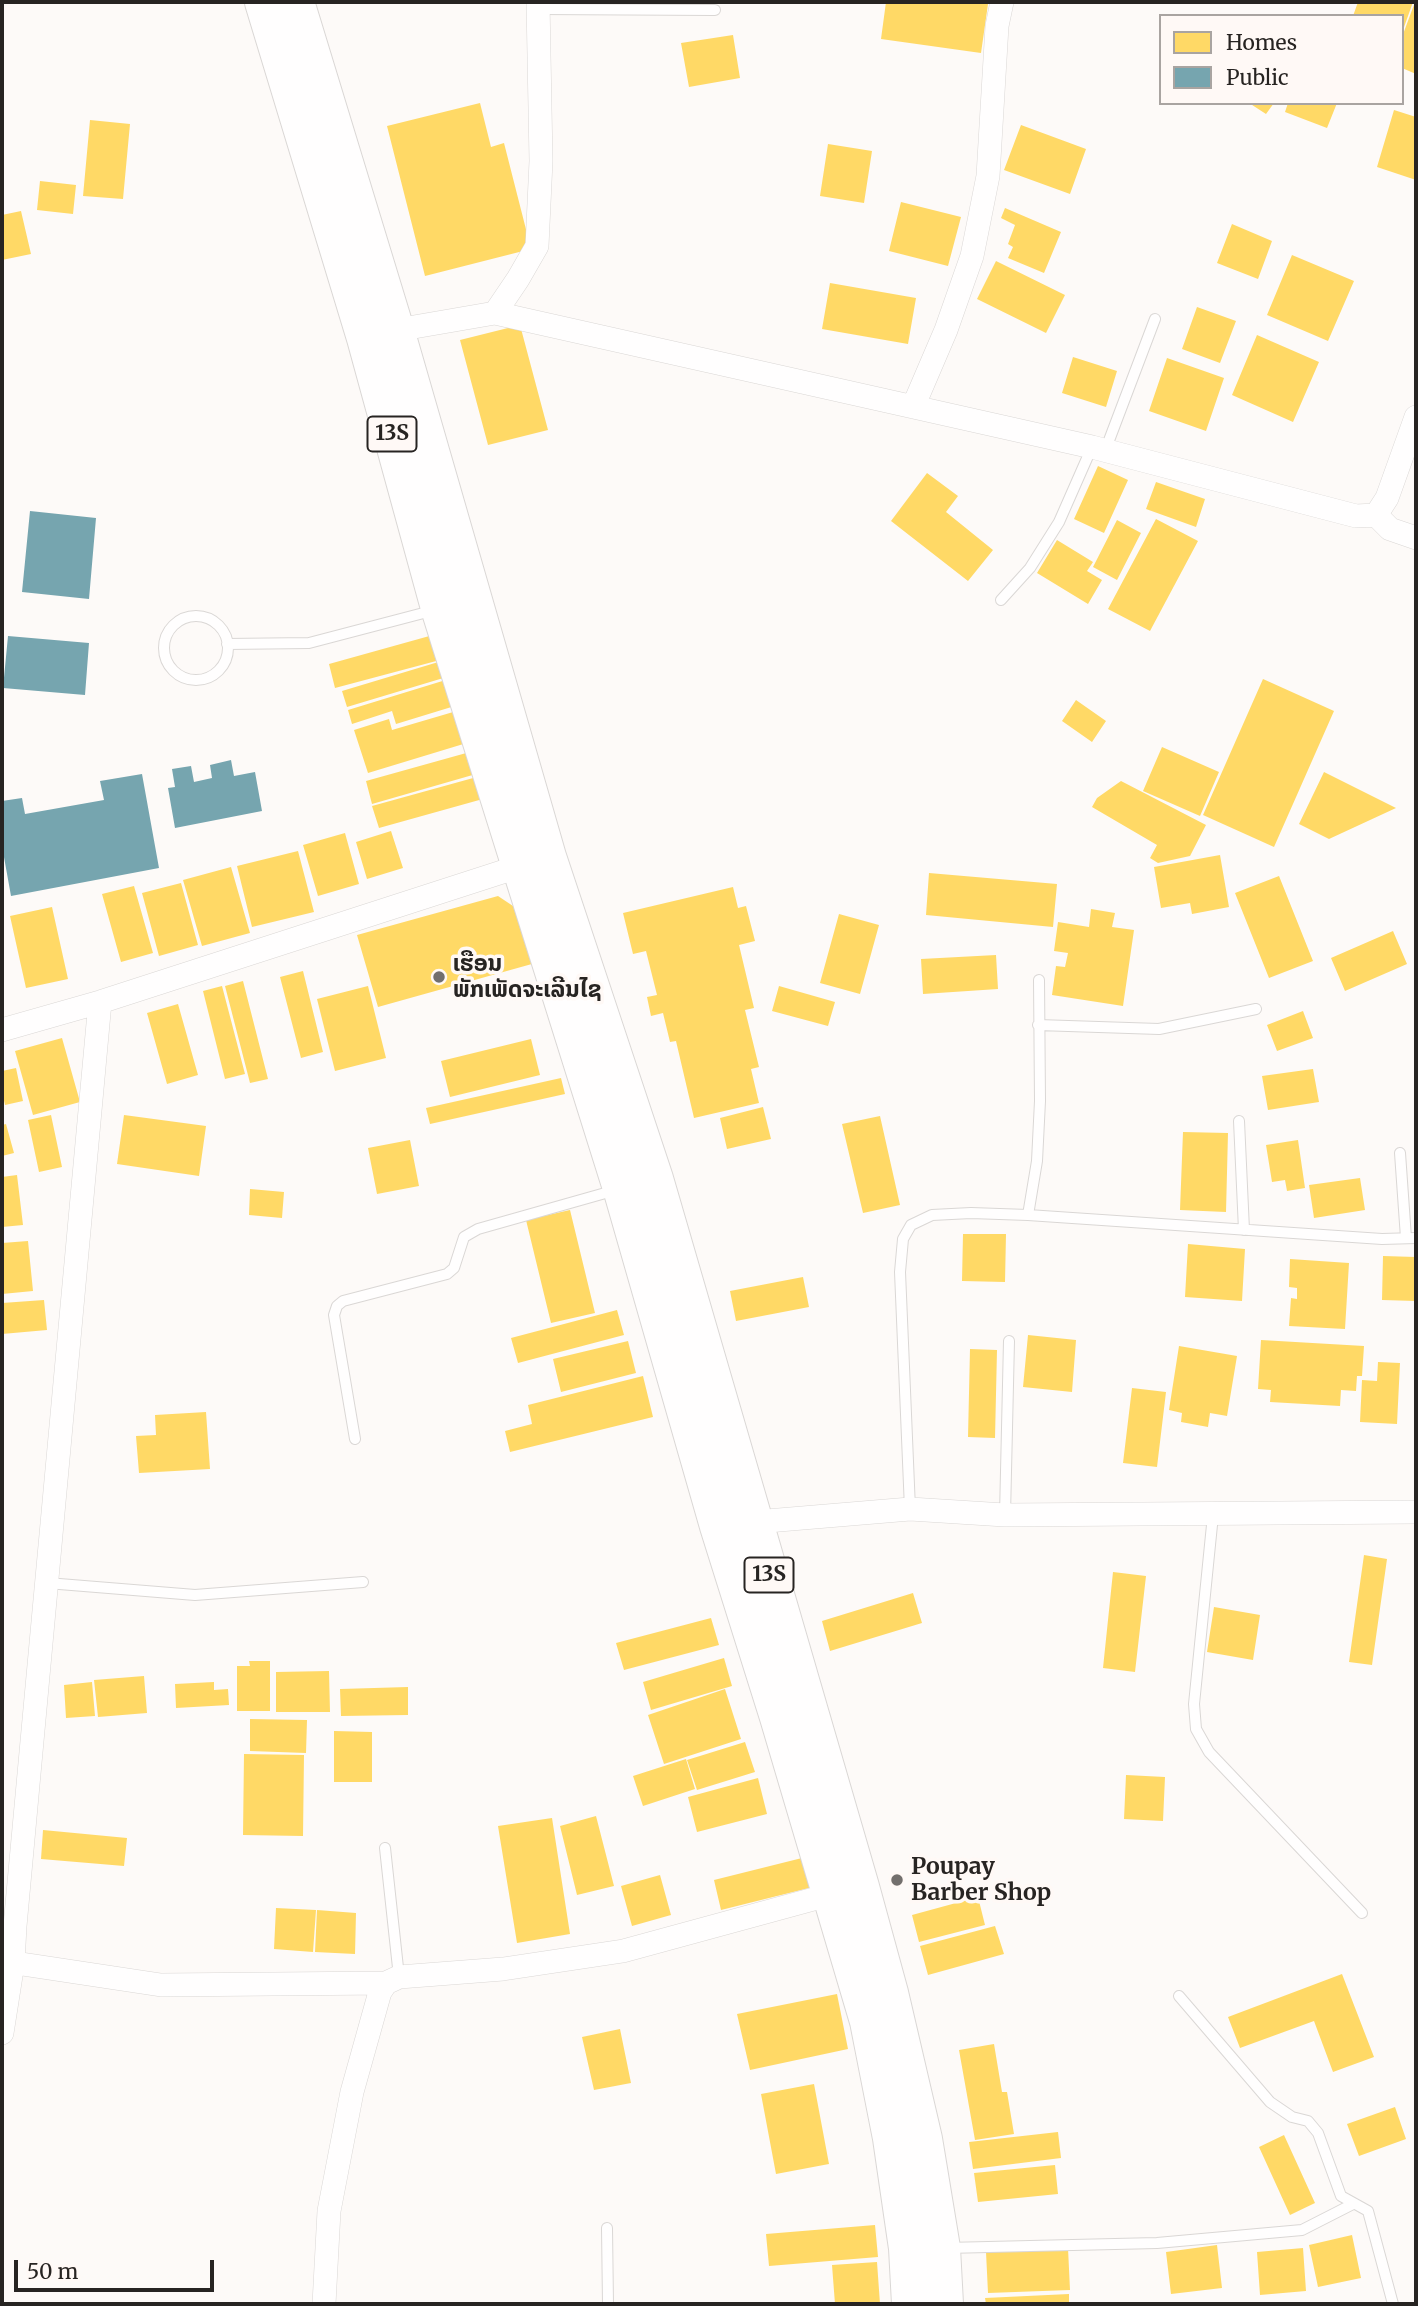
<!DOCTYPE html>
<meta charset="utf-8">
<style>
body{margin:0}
#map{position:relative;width:1418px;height:2306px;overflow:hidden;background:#fdfaf8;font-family:Merriweather,serif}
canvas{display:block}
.frame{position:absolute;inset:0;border:4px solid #272422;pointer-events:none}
.legend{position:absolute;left:1159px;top:14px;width:245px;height:91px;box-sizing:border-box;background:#fff9f6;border:2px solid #a9a4a1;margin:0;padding:9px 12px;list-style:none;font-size:21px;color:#272422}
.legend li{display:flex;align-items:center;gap:14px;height:35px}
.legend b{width:35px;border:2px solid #a9a4a1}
.scale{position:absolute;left:14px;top:2260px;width:200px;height:32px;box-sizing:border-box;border:4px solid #272422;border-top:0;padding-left:9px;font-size:21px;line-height:24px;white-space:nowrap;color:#272422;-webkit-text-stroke:5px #fff9f6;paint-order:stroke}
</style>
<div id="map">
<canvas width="1418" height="2306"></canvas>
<div class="frame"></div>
<ul class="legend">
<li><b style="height:19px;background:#ffd966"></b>Homes</li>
<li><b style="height:19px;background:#76a5af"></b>Public</li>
</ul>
<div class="scale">50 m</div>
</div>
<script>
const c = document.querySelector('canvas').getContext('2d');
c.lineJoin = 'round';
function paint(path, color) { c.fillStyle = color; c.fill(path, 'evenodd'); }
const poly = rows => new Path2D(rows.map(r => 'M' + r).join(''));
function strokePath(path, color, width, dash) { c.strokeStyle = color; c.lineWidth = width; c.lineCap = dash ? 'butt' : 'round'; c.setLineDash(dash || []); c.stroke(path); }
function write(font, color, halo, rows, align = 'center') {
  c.font = font + ' Merriweather,"Noto Sans Lao",serif'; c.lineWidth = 7; c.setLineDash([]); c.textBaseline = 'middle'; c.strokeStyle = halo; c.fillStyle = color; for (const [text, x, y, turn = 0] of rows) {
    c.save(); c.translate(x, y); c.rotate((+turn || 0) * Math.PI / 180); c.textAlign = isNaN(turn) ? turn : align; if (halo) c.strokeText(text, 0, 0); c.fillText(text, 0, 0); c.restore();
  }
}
const homes = poly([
 [886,2,969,2,988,4,981,53,881,39],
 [1358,2,1413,2,1403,30,1402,16,1353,16],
 [1415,2,1416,2,1416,74,1402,68,1402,37],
 [733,35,740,78,689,87,681,43],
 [480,103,491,147,504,143,531,249,425,276,387,126],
 [1249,103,1274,103,1266,114],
 [1288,103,1337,103,1327,128,1285,112],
 [1394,110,1416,117,1416,180,1377,167],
 [90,120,130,124,123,199,83,196],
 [1021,125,1086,149,1070,194,1004,170],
 [828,144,872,151,864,203,820,196],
 [40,181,76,185,73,214,37,210],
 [901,202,961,217,948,266,889,251],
 [1005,208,1061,232,1044,273,1008,258,1013,247,1008,244,1015,225,1001,218],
 [21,211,31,254,2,260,2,215],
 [1232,224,1272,241,1258,279,1217,263],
 [1292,255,1354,281,1328,341,1267,315],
 [996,261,1065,295,1046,333,977,299],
 [830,283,916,298,908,344,822,329],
 [1197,307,1236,321,1220,363,1182,349],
 [520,325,548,430,488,445,460,340],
 [1257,335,1319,362,1293,422,1232,395],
 [1073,357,1117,371,1106,407,1062,393],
 [1167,358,1224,378,1206,431,1149,411],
 [1098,466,1128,480,1104,533,1074,519],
 [927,473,958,496,946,512,993,550,968,581,891,521],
 [1156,482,1205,499,1196,527,1146,509],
 [1156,519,1198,541,1150,631,1108,609],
 [1117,520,1141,533,1117,580,1093,567],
 [1057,540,1093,562,1087,571,1102,580,1088,604,1037,573],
 [433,635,440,660,335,688,329,664],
 [445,660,450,676,347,707,342,691],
 [449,679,458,705,396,724,392,711,352,724,348,710],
 [1263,679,1334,711,1274,847,1203,815],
 [1076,700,1106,721,1092,742,1062,721],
 [460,710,470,742,368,773,354,730,389,719,392,730],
 [1162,747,1219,772,1200,816,1143,791],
 [477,750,483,772,372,804,366,781],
 [1324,772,1396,808,1329,839,1299,824],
 [484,775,490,797,379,828,372,806],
 [1121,781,1206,825,1190,856,1158,863,1150,858,1157,845,1092,807,1097,798],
 [391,831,403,868,367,879,356,842],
 [345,833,359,884,318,896,303,845],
 [298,851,314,912,252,927,237,866],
 [1220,855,1229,907,1192,914,1190,903,1161,908,1154,867],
 [231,867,250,933,202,946,183,880],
 [929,873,1057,884,1053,927,926,915],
 [1279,876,1313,961,1269,978,1235,893],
 [181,883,198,945,159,956,142,893],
 [134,886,153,953,121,962,102,894],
 [733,887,738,908,746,906,755,941,739,945,754,1008,745,1010,759,1067,751,1069,759,1103,694,1118,676,1041,670,1042,663,1013,651,1016,647,997,657,995,646,951,633,954,623,913],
 [498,896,525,914,539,962,378,1007,357,935],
 [52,907,68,979,26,988,10,916],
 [1091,909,1115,913,1112,927,1134,930,1123,1006,1052,995,1056,966,1065,967,1068,953,1054,951,1058,922,1089,927],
 [839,914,879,925,860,994,820,983],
 [1393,931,1407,964,1345,991,1331,958],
 [996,955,998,989,923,994,921,959],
 [303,971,323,1052,301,1058,280,977],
 [243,981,268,1079,250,1083,225,986],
 [222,986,245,1074,225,1079,203,991],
 [368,986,386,1058,335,1071,317,999],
 [779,986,835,1002,828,1026,772,1011],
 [178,1004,198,1075,167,1084,147,1013],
 [1303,1011,1313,1038,1277,1051,1267,1025],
 [62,1038,80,1102,33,1115,15,1051],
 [531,1039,540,1075,450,1097,441,1061],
 [16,1068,23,1101,5,1105,2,1092,2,1071],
 [1313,1069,1319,1102,1268,1110,1262,1076],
 [561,1078,565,1094,430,1124,426,1108],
 [763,1107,771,1139,727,1149,720,1118],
 [51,1115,62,1167,39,1172,28,1120],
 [124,1115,206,1126,199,1176,117,1164],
 [880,1116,900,1205,863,1213,842,1124],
 [6,1124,14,1153,2,1156,2,1125],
 [1183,1132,1228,1133,1226,1212,1180,1210],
 [410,1140,419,1186,377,1194,368,1148],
 [1298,1140,1305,1188,1287,1191,1285,1180,1272,1182,1266,1145],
 [17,1175,23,1225,2,1227,2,1177],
 [1360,1178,1365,1210,1314,1218,1309,1185],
 [250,1189,284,1192,282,1218,249,1215],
 [570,1210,595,1313,551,1323,526,1220],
 [963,1234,1006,1234,1005,1282,962,1281],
 [28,1241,33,1291,2,1294,2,1243],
 [1188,1244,1245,1249,1242,1301,1185,1297],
 [1383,1256,1416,1257,1416,1301,1382,1300],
 [1290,1259,1349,1263,1345,1329,1289,1326,1291,1298,1297,1299,1297,1288,1289,1287],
 [803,1277,809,1307,736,1321,730,1291],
 [44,1300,47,1330,2,1334,2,1303],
 [617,1310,624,1335,518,1363,511,1338],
 [1028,1335,1076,1340,1072,1392,1023,1387],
 [1261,1340,1364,1346,1362,1376,1357,1376,1356,1391,1341,1390,1340,1406,1270,1402,1271,1390,1258,1389],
 [628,1341,636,1373,561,1392,553,1359],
 [1179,1346,1237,1356,1227,1416,1210,1413,1208,1427,1181,1422,1182,1413,1169,1410],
 [970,1349,997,1350,995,1438,968,1437],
 [1378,1362,1400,1363,1397,1424,1360,1422,1362,1380,1377,1381],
 [643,1376,653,1417,510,1452,505,1431,532,1424,528,1405],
 [1132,1388,1166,1392,1157,1467,1123,1463],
 [206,1412,210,1469,139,1473,136,1436,156,1435,155,1415],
 [1364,1555,1387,1559,1372,1665,1349,1662],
 [1113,1572,1146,1576,1135,1672,1103,1668],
 [913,1593,922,1623,830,1651,822,1621],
 [1214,1607,1260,1615,1253,1660,1207,1652],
 [711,1618,719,1645,624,1670,616,1643],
 [724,1658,732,1686,651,1710,643,1682],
 [249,1661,270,1661,270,1711,237,1711,237,1666,250,1666],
 [329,1671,330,1712,276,1712,276,1672],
 [144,1676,147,1713,98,1717,94,1680],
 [92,1682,95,1716,66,1718,64,1685],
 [214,1682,214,1690,228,1689,229,1705,176,1708,175,1684],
 [408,1687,408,1715,341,1716,340,1689],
 [725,1689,741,1739,664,1764,648,1715],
 [250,1719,307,1720,306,1753,250,1751],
 [334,1731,372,1732,372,1782,334,1782],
 [745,1742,755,1772,697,1790,687,1760],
 [244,1754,304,1755,303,1836,243,1835],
 [686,1759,695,1789,643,1806,633,1776],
 [1126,1775,1165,1777,1163,1821,1124,1819],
 [758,1778,767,1814,697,1832,688,1797],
 [596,1816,614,1886,577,1895,560,1826],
 [552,1818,570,1934,517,1943,498,1826],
 [43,1830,127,1838,124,1866,41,1859],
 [806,1857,813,1887,721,1910,714,1880],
 [660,1875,671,1915,632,1926,621,1886],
 [978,1897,985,1925,919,1942,912,1915],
 [276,1908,316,1910,313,1952,274,1949],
 [317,1910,356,1913,355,1954,315,1952],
 [995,1926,1004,1954,928,1975,920,1946],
 [1342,1974,1374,2057,1333,2072,1314,2021,1240,2048,1228,2017],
 [837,1994,848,2049,750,2070,737,2014],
 [620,2029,631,2083,594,2090,582,2037],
 [994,2044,1002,2092,1007,2092,1014,2134,975,2140,959,2050],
 [814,2084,829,2164,776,2174,761,2094],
 [1395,2107,1406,2139,1359,2156,1347,2124],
 [1058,2132,1061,2158,973,2169,969,2142],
 [1284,2135,1315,2203,1290,2215,1259,2147],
 [1055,2165,1058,2194,978,2202,974,2173],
 [875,2225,878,2257,769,2266,766,2234],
 [1352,2235,1361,2278,1318,2287,1309,2245],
 [1217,2245,1222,2288,1171,2294,1166,2252],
 [1068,2248,1070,2290,988,2293,986,2252],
 [1303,2248,1306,2291,1260,2295,1257,2252],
 [877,2262,880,2304,835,2304,832,2265],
 [1069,2294,1069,2304,986,2304,985,2298]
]);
const public = poly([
 [30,511,96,518,89,599,22,592],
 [8,636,89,643,85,695,3,688],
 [231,760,234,776,255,772,262,811,175,828,168,788,175,787,172,769,191,766,194,782,212,778,210,765],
 [142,774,159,868,11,896,2,846,2,801,22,798,25,814,104,800,100,781]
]);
const lane = poly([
 [539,9,715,10],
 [1105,451,1155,319],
 [1001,600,1030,568,1059,522,1092,447],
 '164 648a32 32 0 1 1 64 0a32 32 0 1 1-64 0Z',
 [227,644,309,643,435,610],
 [1038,1025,1159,1029,1256,1009],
 [1239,1121,1244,1230],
 [1400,1153,1406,1238],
 [1028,1215,1037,1161,1040,1101,1039,980],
 [355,1439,334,1315,337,1306,343,1301,447,1274,454,1268,464,1237,478,1229,616,1190],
 [910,1509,900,1272,903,1239,911,1225,932,1215,971,1213,1028,1215,1382,1239,1416,1238],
 [1005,1515,1009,1341],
 [1213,1515,1194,1704,1196,1729,1209,1752,1362,1913],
 [47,1583,195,1595,363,1582],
 [385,1848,399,1977],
 [1179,1996,1270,2102,1292,2117,1308,2121,1318,2133,1341,2196,1368,2211,1393,2304],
 [607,2228,608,2304],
 [946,2248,1157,2243,1302,2230,1353,2204]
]);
const street = poly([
 [495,313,518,279,537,246,541,161,538,2],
 [385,332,495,313,1092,447,1356,516,1376,515,1390,529,1416,538],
 [913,407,946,330,972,256,988,176,997,26,1002,2],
 [1376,515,1387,498,1416,417],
 [2,1030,100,1002,533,862],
 [743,1523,910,1509,1005,1515,1416,1512],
 [2,1961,161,1985,386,1983,399,1977,503,1969,623,1951,832,1894],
 [2,2033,13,1963,15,1926,100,1002],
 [324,2304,329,2211,352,2092,380,1992,386,1983]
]);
const highway = poly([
 [264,2,366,338,440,608,622,1188,719,1526,779,1717,869,2021,892,2138,908,2248,911,2304],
 [295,2,395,330,547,857,654,1179,860,1887,889,1993,923,2139,941,2248,944,2304]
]);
const markers = [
 [439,977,7,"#726f6d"],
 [897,1880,7,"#726f6d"]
];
const shields = [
 [392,434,49],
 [769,1575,49]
];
const shieldNames = [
 ["13S",392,434],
 ["13S",769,1575]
];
const poiNames = [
 ["ເຮືອນ",453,964],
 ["ພັກເພັດຈະເລີນໄຊ",453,990],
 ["Poupay",911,1867],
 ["Barber Shop",911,1893]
];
paint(homes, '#ffd966');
paint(public, '#76a5af');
strokePath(lane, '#dad7d5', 12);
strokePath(street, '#dad7d5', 24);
strokePath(highway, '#dad7d5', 40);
strokePath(lane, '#fffefe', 10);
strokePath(street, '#fffefe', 23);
strokePath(highway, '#fffefe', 38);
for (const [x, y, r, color] of markers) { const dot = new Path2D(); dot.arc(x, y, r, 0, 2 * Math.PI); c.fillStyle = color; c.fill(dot); strokePath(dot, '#fff9f6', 2.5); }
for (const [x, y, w] of shields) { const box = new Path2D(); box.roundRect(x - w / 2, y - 17.5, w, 35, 5); c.fillStyle = '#fff9f6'; c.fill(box); strokePath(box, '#272422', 2); }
write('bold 21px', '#272422', null, shieldNames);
write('bold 23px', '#272422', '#fff9f6', poiNames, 'left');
</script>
